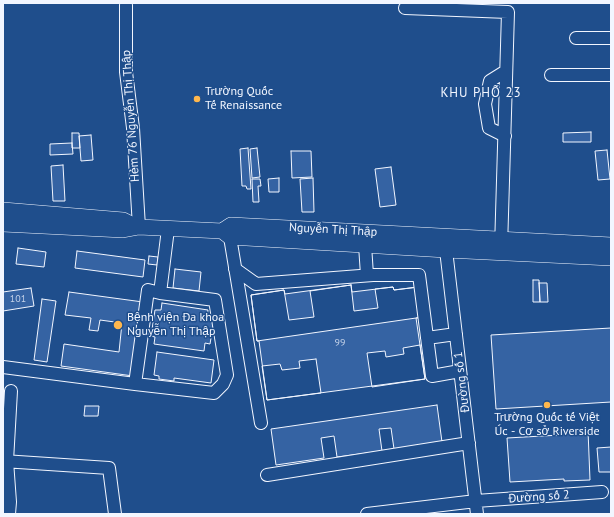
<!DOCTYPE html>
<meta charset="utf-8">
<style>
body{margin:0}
#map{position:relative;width:614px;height:517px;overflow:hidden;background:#1f4e8c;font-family:"PT Sans",sans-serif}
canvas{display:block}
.frame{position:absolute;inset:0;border:4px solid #f2f6ff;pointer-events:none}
</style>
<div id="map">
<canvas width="614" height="517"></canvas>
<div class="frame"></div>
</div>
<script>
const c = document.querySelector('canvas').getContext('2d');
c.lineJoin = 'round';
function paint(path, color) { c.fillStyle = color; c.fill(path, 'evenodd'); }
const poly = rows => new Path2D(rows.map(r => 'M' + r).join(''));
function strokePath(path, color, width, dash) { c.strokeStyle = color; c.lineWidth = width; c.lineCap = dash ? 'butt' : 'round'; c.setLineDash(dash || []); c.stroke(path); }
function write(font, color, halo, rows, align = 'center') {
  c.font = font + ' "PT Sans",sans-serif'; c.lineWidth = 3; c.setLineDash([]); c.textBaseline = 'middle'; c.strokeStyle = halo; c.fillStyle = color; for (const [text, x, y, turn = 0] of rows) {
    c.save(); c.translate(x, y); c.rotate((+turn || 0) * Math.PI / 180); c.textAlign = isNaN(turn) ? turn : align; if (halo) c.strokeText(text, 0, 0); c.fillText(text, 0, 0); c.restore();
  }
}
const building = poly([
 [591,132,591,142,563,142,563,133,591,132],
 [72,133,79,133,80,148,72,148,72,133],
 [91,135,93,160,81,161,79,136,91,135],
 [72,143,73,154,50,155,50,144,72,143],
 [248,148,251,189,247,189,246,186,242,186,240,149,248,148],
 [257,148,260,177,252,178,250,149,257,148],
 [607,150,610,179,598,180,595,151,607,150],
 [291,151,311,151,312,177,292,178,291,151],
 [63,165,65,201,53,201,51,166,63,165],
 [391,167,396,205,380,207,375,169,391,167],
 [279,178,279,192,269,192,268,179,279,178],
 [313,178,314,212,302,212,300,179,313,178],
 [252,179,260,179,261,186,258,186,259,202,253,202,252,179],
 [18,248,46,252,44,267,16,264,18,248],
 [77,251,145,260,143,277,75,268,77,251],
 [149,256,158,257,157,265,148,264,149,256],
 [175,269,201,272,199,291,173,288,175,269],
 [533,280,539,280,540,302,533,302,533,280],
 [539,283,547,283,548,302,540,302,539,283],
 [351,285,354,311,378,308,375,289,393,287,394,290,418,287,423,317,257,341,251,295,284,290,289,320,314,317,310,291,351,285],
 [351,285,352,292,393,287,394,290,418,287,423,317,416,318,425,379,267,400,259,341,257,341,251,295,284,290,285,294,351,285],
 [31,288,34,306,3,311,3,292,31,288],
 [69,292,143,302,133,376,61,366,64,344,119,352,122,323,100,320,98,331,89,330,91,318,65,315,69,292],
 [42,299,56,301,47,362,34,360,42,299],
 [162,303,208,310,207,319,214,320,210,344,205,343,204,351,154,344,155,337,151,336,155,310,161,310,162,303],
 [611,328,611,402,496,409,491,335,611,328],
 [420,345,425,379,372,387,367,353,385,351,386,357,404,354,403,348,420,345],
 [157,352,214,360,211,383,174,378,174,381,159,379,159,376,154,375,157,352],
 [316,359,321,393,267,400,262,366,280,364,282,370,300,368,299,361,316,359],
 [437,405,442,442,394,449,391,428,379,429,382,451,337,457,334,436,321,438,324,458,276,465,271,429,437,405],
 [85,406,99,406,98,416,84,416,85,406],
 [588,430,590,480,564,481,564,479,510,482,507,438,560,435,560,432,588,430],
 [611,447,611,472,599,472,597,448,611,447]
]);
const minor = poly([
 [126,5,126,72,133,128,139,227],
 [405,8,508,12,501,248],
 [576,38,611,38],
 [551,75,611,75],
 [505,136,489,128,485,104,490,81,506,71],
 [230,237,261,423],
 [446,241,446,250,477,514],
 [365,245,367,275],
 [235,269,256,284,373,275,419,275,432,376,460,371],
 [160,293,168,229],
 [427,338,456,334],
 [3,367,135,384,214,393,223,384,227,375,215,300,160,293,148,290,135,384],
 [3,461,109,468,115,514],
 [267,475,469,443],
 [9,514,10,502,7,461,11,391],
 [367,514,476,501,602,492]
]);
const major = poly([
 [3,210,123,220,133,225],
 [3,224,123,230,139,227,222,231,230,237,446,250,611,258],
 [222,231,231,225,611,245]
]);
const markers = [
 [197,99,4,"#ffb74d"],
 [118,325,5,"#ffb74d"],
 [547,405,4,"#ffb74d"]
];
const numberNames = [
 ["101",18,299],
 ["99",340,343]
];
const poiNames = [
 ["Trường Quốc",205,92],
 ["Tế Renaissance",205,106],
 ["Bệnh viện Đa khoa",127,318],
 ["Nguyễn Thị Thập",127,332],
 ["Trường Quốc tế Việt",547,418,"center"],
 ["Úc - Cơ sở Riverside",547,432,"center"]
];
const streetNames = [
 ["Hẻm 76 Nguyễn Thị Thập",131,116,-94],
 ["Nguyễn Thị Thập",333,230,3],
 ["Đường số 1",462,382,-97],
 ["Đường số 2",539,497,-4]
];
const neighbourhoodNames = [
 ["KHU PHỐ 23",481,93]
];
paint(building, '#3563a3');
strokePath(building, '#f2f6ff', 1);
strokePath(minor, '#f2f6ff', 14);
strokePath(major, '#f2f6ff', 16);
strokePath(minor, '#1f4e8c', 12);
strokePath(major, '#1f4e8c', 15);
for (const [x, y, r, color] of markers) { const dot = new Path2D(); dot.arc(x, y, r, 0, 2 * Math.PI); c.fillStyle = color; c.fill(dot); strokePath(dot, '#1f4e8c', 1.5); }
write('10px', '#c3d1e8', null, numberNames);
write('12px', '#f2f6ff', '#1f4e8c', poiNames, 'left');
write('12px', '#f2f6ff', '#1f4e8c', streetNames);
c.letterSpacing = '1px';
write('13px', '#f2f6ff', '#1f4e8c', neighbourhoodNames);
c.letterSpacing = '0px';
</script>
